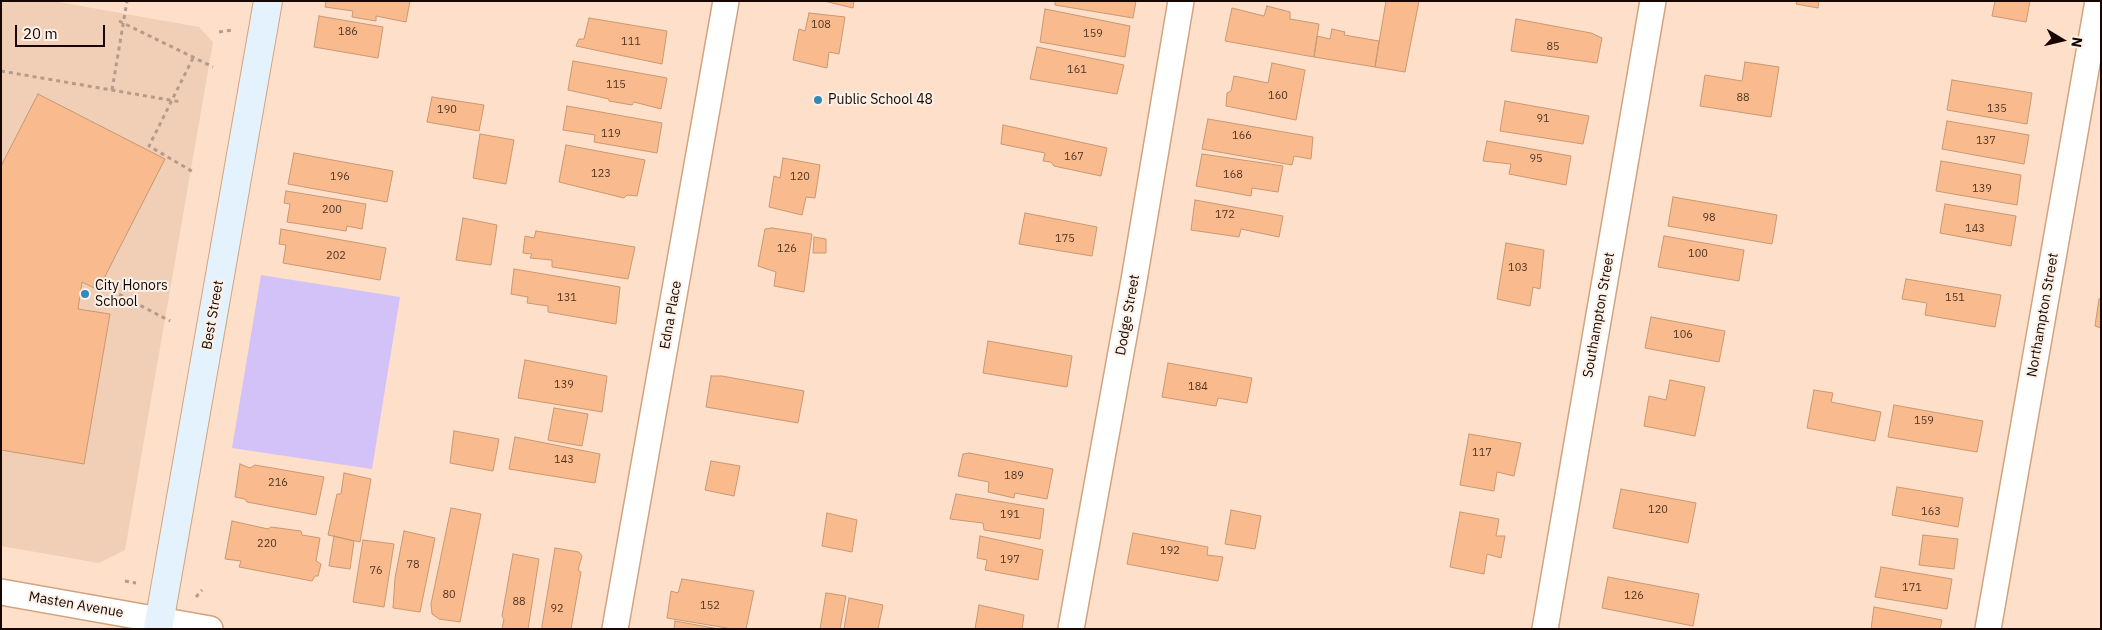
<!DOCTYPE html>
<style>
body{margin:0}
#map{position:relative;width:2102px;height:630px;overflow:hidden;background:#fedfc9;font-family:"IBM Plex Sans",sans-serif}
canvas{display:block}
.frame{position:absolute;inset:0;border:2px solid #170700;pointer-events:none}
.north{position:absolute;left:2037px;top:15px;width:50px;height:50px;-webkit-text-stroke:4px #fcf1e9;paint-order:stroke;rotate:99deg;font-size:14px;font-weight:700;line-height:20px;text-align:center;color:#170700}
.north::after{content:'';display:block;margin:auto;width:18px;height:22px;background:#170700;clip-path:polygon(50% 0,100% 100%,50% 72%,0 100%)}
.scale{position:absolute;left:15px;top:25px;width:90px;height:22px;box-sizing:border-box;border:2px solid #170700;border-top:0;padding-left:6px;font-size:15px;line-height:18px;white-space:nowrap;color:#170700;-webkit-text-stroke:4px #fcf1e9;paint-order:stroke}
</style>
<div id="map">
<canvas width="2102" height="630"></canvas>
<div class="frame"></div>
<div class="north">N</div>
<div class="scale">20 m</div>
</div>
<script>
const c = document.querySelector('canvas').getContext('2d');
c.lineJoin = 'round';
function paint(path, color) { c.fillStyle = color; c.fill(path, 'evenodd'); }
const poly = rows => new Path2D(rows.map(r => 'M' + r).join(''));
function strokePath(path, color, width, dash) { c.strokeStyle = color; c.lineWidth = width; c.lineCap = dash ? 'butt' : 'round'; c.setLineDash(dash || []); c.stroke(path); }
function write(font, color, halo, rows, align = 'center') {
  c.font = font + ' "IBM Plex Sans",sans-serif'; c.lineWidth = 4; c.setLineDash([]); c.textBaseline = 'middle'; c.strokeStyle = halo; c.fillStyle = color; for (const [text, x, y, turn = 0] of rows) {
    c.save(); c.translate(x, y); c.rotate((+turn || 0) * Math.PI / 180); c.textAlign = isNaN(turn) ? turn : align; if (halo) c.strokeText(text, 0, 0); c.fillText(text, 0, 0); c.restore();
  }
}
const built = poly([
 [1,1,53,1,199,27,213,42,125,550,99,563,1,546]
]);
const green = poly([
 [261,275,400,297,372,469,232,448]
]);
const building = poly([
 [326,1,410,1,406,22,376,16,376,21,352,17,353,11,325,7,326,1],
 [824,1,854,1,853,8,824,1],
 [1055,1,1136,1,1133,18,1055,5,1055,1],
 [1386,1,1419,1,1405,72,1375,67,1386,1],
 [1797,1,1819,1,1818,8,1796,4,1797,1],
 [1995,1,2030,1,2026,22,1992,16,1995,1],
 [1267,6,1290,12,1290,19,1319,24,1314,57,1225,41,1232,8,1264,16,1267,6],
 [1045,9,1130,26,1125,57,1040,42,1045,9],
 [809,13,845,17,839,54,829,52,827,68,793,60,799,29,805,31,809,13],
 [319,16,383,27,378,58,314,47,319,16],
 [589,18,667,31,662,64,576,46,579,39,584,39,589,18],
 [1516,19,1591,33,1602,38,1597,63,1511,51,1516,19],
 [1332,29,1345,32,1344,35,1379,41,1375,67,1314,57,1317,36,1330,39,1332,29],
 [1037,47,1124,65,1117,94,1030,79,1037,47],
 [573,61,667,78,661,109,634,102,632,105,609,101,609,99,568,90,573,61],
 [1745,62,1779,67,1771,117,1700,106,1705,75,1742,81,1745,62],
 [1272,63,1305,70,1296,120,1226,106,1227,93,1231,91,1234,76,1268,83,1272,63],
 [1952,80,2032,93,2027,124,1947,110,1952,80],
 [38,94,165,159,98,290,82,282,78,309,110,314,84,464,1,450,1,166,38,94],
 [432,97,484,105,479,131,427,122,432,97],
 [1505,101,1589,116,1583,144,1500,131,1505,101],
 [567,106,662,123,657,153,594,142,595,135,563,130,567,106],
 [1208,119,1313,137,1311,159,1294,156,1292,165,1202,149,1208,119],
 [1947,121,2029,135,2024,164,1942,149,1947,121],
 [1003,125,1107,148,1101,176,1054,166,1051,162,1043,161,1045,153,1001,144,1003,125],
 [480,134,514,140,506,184,473,178,480,134],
 [1487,141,1571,156,1566,185,1509,174,1511,164,1483,161,1487,141],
 [566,145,645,160,637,196,627,195,624,198,559,182,566,145],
 [294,153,393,171,387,202,288,184,294,153],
 [1202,154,1283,166,1278,192,1252,188,1251,196,1196,186,1202,154],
 [783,158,820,165,815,198,806,197,802,215,769,207,774,176,780,178,783,158],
 [1941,161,2021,175,2017,205,1936,191,1941,161],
 [286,191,366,204,362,229,347,226,346,231,287,222,290,204,284,203,286,191],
 [1673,197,1777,215,1772,244,1668,226,1673,197],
 [1195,200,1283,216,1279,237,1241,229,1239,237,1191,230,1195,200],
 [1945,204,2016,216,2011,246,1940,233,1945,204],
 [1025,213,1097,227,1092,256,1019,244,1025,213],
 [463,218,497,225,491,265,456,260,463,218],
 [772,228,812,234,804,292,774,286,776,272,758,266,765,229,772,228],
 [281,229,386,248,380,280,283,263,286,245,279,244,281,229],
 [536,231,635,247,628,279,552,267,552,260,530,258,532,254,523,253,525,236,534,238,536,231],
 [1664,236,1744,250,1739,281,1658,267,1664,236],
 [814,237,826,239,826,253,813,253,814,237],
 [1506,243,1544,250,1540,289,1533,287,1530,306,1497,299,1506,243],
 [514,269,620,287,616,324,548,312,548,306,527,303,528,297,511,294,514,269],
 [1906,279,2001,295,1995,327,1925,315,1927,303,1902,299,1906,279],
 [2099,299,2101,300,2101,328,2095,326,2099,299],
 [1651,317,1725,331,1719,362,1645,348,1651,317],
 [988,341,1072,356,1067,387,983,373,988,341],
 [525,360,607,376,602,412,518,398,525,360],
 [1168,363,1252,378,1247,403,1218,398,1216,406,1162,397,1168,363],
 [711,376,722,376,804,391,798,423,706,407,711,376],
 [1670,380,1705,387,1695,436,1644,426,1649,396,1666,400,1670,380],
 [1814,390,1833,393,1831,402,1881,412,1875,441,1807,428,1814,390],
 [1894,405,1983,421,1977,452,1888,437,1894,405],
 [554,408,588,414,582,446,548,440,554,408],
 [454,431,499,439,493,471,450,463,454,431],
 [1469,434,1521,443,1514,476,1497,472,1494,491,1460,485,1469,434],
 [515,437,600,454,595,483,509,469,515,437],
 [969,453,1053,469,1047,499,1015,493,1014,498,988,492,989,482,958,476,963,454,969,453],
 [711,461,740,466,734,496,705,490,711,461],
 [240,464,250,468,255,465,324,477,316,515,247,502,245,499,235,497,240,464],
 [344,473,371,479,360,542,328,535,337,494,341,494,344,473],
 [1897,487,1963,498,1958,527,1892,515,1897,487],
 [1621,489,1696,503,1688,543,1613,528,1621,489],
 [956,494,1044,509,1040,539,984,530,983,523,950,519,956,494],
 [451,508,481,514,460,622,439,619,432,614,431,604,451,508],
 [1231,510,1261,516,1255,549,1225,544,1231,510],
 [1460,512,1499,519,1496,536,1505,536,1501,558,1487,554,1484,574,1450,567,1460,512],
 [827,513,857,520,852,552,822,546,827,513],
 [232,521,268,529,271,527,301,531,302,535,320,538,316,561,321,564,318,576,315,576,312,581,239,567,241,561,225,559,232,521],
 [404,531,435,538,420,612,393,608,395,578,404,531],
 [1133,533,1208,547,1207,555,1223,557,1218,581,1127,564,1133,533],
 [1923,535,1958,539,1954,569,1919,565,1923,535],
 [334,536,354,541,350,569,329,566,334,536],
 [980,536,1043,550,1038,580,985,570,987,560,977,558,980,536],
 [363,540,394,544,384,607,353,602,363,540],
 [555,548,579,552,582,556,578,570,581,572,571,629,542,629,542,626,555,548],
 [513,554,539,559,528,629,502,629,504,619,502,616,513,554],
 [1881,567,1952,579,1947,609,1875,597,1881,567],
 [1608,577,1699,594,1693,626,1602,608,1608,577],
 [682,579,754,591,746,629,733,629,667,618,671,591,678,593,682,579],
 [826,593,846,596,840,629,820,629,826,593],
 [849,598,883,605,878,629,844,629,849,598],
 [979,605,1024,615,1022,629,975,629,979,605],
 [1874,607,1942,620,1940,629,1871,629,1874,607],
 [675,621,719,629,674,629,675,621]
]);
const path = poly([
 [119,21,213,67],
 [219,32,232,30],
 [193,58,149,146,195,173],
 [1,71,181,102],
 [112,90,127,1],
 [105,287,170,321],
 [125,581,136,583],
 [196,597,202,590]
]);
const street = poly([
 [1,592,210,629],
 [615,629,726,1],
 [1071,629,1133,286,1181,1],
 [1545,629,1653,1],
 [1988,629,2098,1]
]);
const secondary = poly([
 [158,629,268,1]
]);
const markers = [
 [818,100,5,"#3588b8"],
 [85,294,5,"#3588b8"]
];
const numberNames = [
 ["108",821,25],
 ["186",348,32],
 ["159",1093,34],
 ["111",631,42],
 ["85",1553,47],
 ["161",1077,70],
 ["115",616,85],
 ["160",1278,96],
 ["88",1743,98],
 ["135",1997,109],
 ["190",447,110],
 ["91",1543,119],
 ["119",611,134],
 ["166",1242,136],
 ["137",1986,141],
 ["167",1074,157],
 ["95",1536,159],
 ["123",601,174],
 ["168",1233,175],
 ["196",340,177],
 ["120",800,177],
 ["139",1982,189],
 ["200",332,210],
 ["172",1225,215],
 ["98",1709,218],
 ["143",1975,229],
 ["175",1065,239],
 ["126",787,249],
 ["100",1698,254],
 ["202",336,256],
 ["103",1518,268],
 ["131",567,298],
 ["151",1955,298],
 ["106",1683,335],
 ["139",564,385],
 ["184",1198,387],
 ["159",1924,421],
 ["117",1482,453],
 ["143",564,460],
 ["189",1014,476],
 ["216",278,483],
 ["120",1658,510],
 ["163",1931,512],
 ["191",1010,515],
 ["220",267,544],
 ["192",1170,551],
 ["197",1010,560],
 ["78",413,565],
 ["76",376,571],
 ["171",1912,588],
 ["80",449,595],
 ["126",1634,596],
 ["88",519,602],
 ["152",710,606],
 ["92",557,609]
];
const poiNames = [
 ["Public School 48",828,100],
 ["City Honors",95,286],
 ["School",95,302]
];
const streetNames = [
 ["Best Street",213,315,-80],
 ["Edna Place",671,315,-80],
 ["Dodge Street",1128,315,-80],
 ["Southampton Street",1599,315,-80],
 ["Northampton Street",2043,315,-80],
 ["Masten Avenue",76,605,10]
];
paint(built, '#f1cfb6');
paint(green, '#d2c2f7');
paint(building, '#f9bb8d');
strokePath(building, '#c89873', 1);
strokePath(street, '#d3a37e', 28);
strokePath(secondary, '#d3a37e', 30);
strokePath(path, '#b59b8a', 3, [4, 4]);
strokePath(street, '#fff', 25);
strokePath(secondary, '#e3f2fd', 28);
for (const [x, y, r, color] of markers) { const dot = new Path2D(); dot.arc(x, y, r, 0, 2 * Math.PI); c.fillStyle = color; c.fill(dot); strokePath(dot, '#fcf1e9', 2); }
write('11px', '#503423', null, numberNames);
write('14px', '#170700', '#fcf1e9', poiNames, 'left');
write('14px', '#170700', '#fcf1e9', streetNames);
</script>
